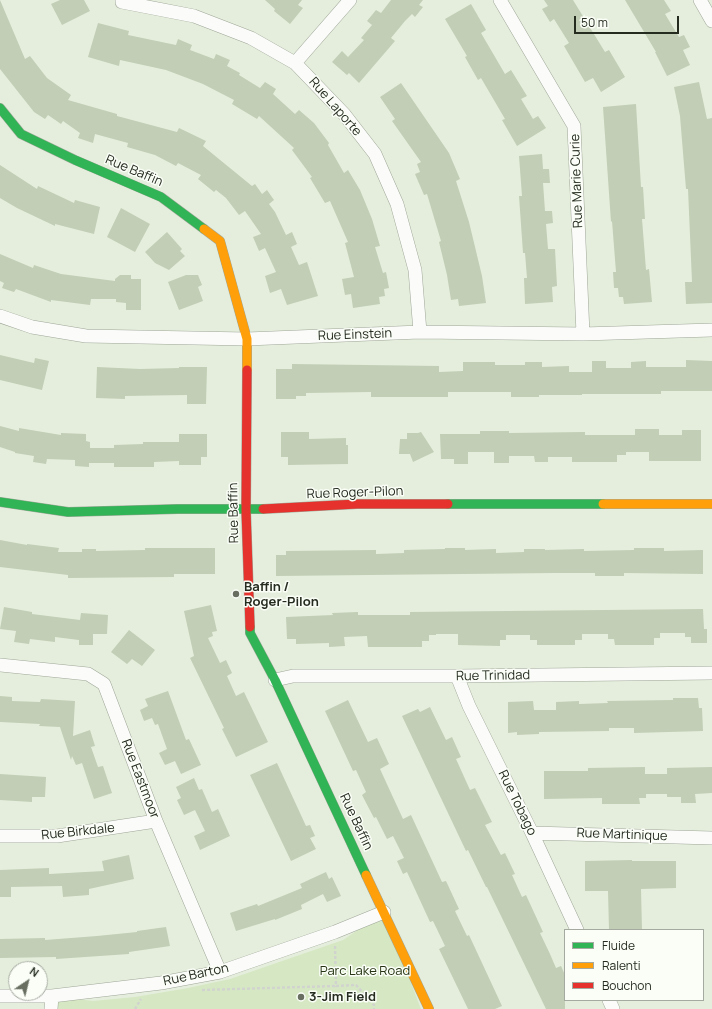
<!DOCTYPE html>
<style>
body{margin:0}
#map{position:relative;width:712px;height:1009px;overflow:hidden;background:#e5eedc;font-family:Manrope,sans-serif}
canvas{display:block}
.legend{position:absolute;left:564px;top:929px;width:140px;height:72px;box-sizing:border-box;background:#fafef7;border:1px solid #a5aaa1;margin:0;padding:5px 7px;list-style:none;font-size:12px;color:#252b1f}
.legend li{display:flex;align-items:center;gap:8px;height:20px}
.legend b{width:20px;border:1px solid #a5aaa1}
.north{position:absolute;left:8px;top:961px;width:40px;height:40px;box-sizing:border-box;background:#fafef7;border:1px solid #a5aaa1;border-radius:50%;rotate:35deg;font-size:11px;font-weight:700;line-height:16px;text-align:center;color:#252b1f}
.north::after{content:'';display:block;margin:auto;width:14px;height:18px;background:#686f61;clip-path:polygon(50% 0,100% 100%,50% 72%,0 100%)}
.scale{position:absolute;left:574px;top:16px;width:105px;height:18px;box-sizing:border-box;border:2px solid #252b1f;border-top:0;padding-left:5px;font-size:12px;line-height:14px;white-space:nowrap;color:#252b1f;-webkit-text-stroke:3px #fafef7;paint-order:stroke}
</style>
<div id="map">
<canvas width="712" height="1009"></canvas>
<ul class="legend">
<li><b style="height:5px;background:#30b455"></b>Fluide</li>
<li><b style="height:5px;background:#ff9f0a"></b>Ralenti</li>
<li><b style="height:5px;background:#e5322d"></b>Bouchon</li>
</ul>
<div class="north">N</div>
<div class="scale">50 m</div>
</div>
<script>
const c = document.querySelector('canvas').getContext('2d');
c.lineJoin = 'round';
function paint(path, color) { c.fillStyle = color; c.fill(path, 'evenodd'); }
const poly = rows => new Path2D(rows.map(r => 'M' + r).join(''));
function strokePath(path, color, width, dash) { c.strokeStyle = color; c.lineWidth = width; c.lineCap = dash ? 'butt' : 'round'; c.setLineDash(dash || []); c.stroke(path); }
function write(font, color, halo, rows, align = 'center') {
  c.font = font + ' Manrope,sans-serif'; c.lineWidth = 3; c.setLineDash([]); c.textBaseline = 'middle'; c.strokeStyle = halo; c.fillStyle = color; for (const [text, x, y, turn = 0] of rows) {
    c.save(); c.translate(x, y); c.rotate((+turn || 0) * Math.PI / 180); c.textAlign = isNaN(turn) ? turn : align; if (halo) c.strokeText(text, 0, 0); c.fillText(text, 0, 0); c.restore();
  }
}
const green = poly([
 [384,912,421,1009,58,1009,52,996,93,1001,135,997,188,988,230,979,343,940]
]);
const building = poly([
 [0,0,25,59,30,56,47,78,71,95,68,100,117,114,117,116,177,132,179,128,206,141,203,146,252,186,255,184,262,194,267,190,274,200,269,204,275,212,286,235,292,232,297,244,291,247,299,265,307,262,318,296,287,305,281,289,270,293,265,276,276,272,265,248,259,251,253,237,261,234,245,211,239,215,226,198,216,190,214,192,198,179,201,175,178,163,176,166,155,155,127,147,128,143,95,134,93,143,78,138,80,133,63,121,61,124,48,115,45,119,34,112,0,69],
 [60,0,84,0,90,11,62,25,51,4],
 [265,0,302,0,298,5,303,8,290,24,274,11,275,9],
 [391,0,423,0,419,5,423,7,415,17,412,14,405,21,391,38,395,41,359,83,349,73,347,75,332,62,342,51,348,57,364,40,361,38,372,25,367,21,376,10,381,13],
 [544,0,573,0,605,52,609,50,625,77,601,92,593,78,585,82,564,46,569,43,554,19,550,22,542,9,548,6],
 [625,0,664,0,671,11,665,14,679,37,684,35,690,47,683,50,690,65,667,76,655,52,656,52],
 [471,4,486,30,481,33,505,74,511,70,527,96,521,99,533,119,538,116,546,128,517,146,502,120,505,119,481,78,478,80,465,57,467,56,445,19],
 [98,23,129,31,128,35,176,45,178,39,192,45,190,50,214,59,216,54,230,60,227,66,240,73,239,75,260,88,265,82,276,89,273,94,295,114,299,110,314,123,329,143,328,145,344,173,348,170,360,190,372,219,380,246,375,247,383,273,386,272,389,288,384,289,385,296,379,297,380,304,353,308,351,294,345,295,342,279,354,277,345,243,348,242,330,201,325,203,310,178,312,177,292,150,294,148,259,116,257,119,232,104,234,100,203,84,166,70,120,60,119,66,88,57],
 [699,82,707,119,712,118,712,303,686,304,685,282,692,282,688,189,686,189,680,116,674,87],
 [401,83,449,153,460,179,456,181,469,222,482,276,486,303,459,306,458,299,451,300,447,275,439,242,441,241,427,194,424,195,415,174,420,172,417,164,421,162,392,121,395,119,380,97],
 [636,104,641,187,643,187,645,219,642,219,646,270,649,269,652,302,624,304,623,297,619,297,618,288,614,288,613,272,616,272,612,221,611,222,603,107],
 [542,154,543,169,549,169,550,183,543,183,545,211,552,211,553,223,546,224,548,249,555,249,557,286,552,287,553,302,525,304,524,278,527,278,525,253,523,253,519,196,522,196,519,156],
 [0,165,37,189,38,186,74,203,75,200,100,207,94,234,55,224,55,226,17,208,0,198],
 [121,208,150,224,135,252,107,237],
 [167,232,182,249,180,251,185,256,169,270,155,263,145,252],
 [0,254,33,268,34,265,61,274,115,281,115,279,120,275,131,275,131,279,141,279,141,310,126,310,126,303,116,302,116,299,91,299,90,305,51,300,51,302,16,289,14,292,2,288,4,283,0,281],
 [186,275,198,275,202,285,198,287,203,301,179,310,168,282],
 [0,355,34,363,35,358,49,361,42,390,0,380],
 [686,360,712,361,712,391,661,391,661,394,582,394,582,395,539,395,539,397,511,397,511,392,448,392,448,397,371,397,371,392,306,393,306,396,296,396,296,399,276,399,276,369,292,369,292,364,439,366,439,372,463,371,463,362,495,362,495,365,525,365,525,362,542,362,542,367,569,366,569,372,592,372,592,361,606,361,606,368,631,368,631,362,646,361,646,367,686,367],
 [97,367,140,369,179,368,179,367,207,367,206,404,187,404,187,395,125,396,125,399,96,398],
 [0,426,19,431,19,428,61,435,61,433,86,434,86,441,90,442,90,448,114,448,114,445,143,444,143,442,179,442,179,434,207,434,207,457,201,457,201,465,179,465,179,461,154,462,154,467,114,467,114,463,89,463,89,467,75,466,75,460,47,459,46,464,33,462,34,456,15,453,15,452,0,447],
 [635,429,659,429,659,435,682,435,682,430,701,430,701,461,649,461,649,452,626,452,626,455,617,455,617,462,572,462,572,457,548,457,548,462,535,462,534,456,509,456,509,463,494,463,494,452,468,452,468,464,454,464,454,459,441,459,440,434,480,434,480,431,509,431,509,433,585,432,585,435,635,435],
 [281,432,309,432,309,439,346,438,346,445,348,445,348,464,288,465,288,457,281,457],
 [421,432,434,452,413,462,410,454,399,454,400,439,407,439,407,433,418,433],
 [0,540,27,545,27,544,59,548,58,552,82,552,82,549,96,549,96,551,145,550,145,548,215,548,215,574,174,574,174,577,68,578,68,575,0,567],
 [445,548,465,548,465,550,496,549,496,553,524,552,524,549,545,549,545,550,584,549,584,551,634,550,634,548,664,548,664,551,703,550,703,574,624,573,624,576,595,576,595,573,555,573,276,576,276,555,286,555,286,551,376,550,376,554,404,553,404,550,445,549],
 [211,605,217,631,212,632,213,636,208,638,220,663,226,660,232,673,227,676,236,696,244,692,268,742,236,757,222,729,224,728,190,658,194,656,184,611],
 [4,607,32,612,32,614,80,620,81,613,108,615,107,634,93,634,93,645,79,645,79,640,55,637,55,642,30,639,29,644,14,642,16,631,0,629],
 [703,609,704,629,707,629,707,643,691,643,691,637,685,637,685,633,660,633,660,638,654,638,654,645,615,645,614,639,608,639,608,634,582,634,582,640,575,640,575,645,537,645,537,640,530,640,530,635,506,635,506,640,500,640,500,646,458,645,458,634,436,634,436,635,429,635,429,641,422,641,422,647,368,647,367,636,344,637,345,646,329,647,329,643,296,644,296,639,287,639,286,617,333,615,332,613,358,612,358,615,410,615,410,612],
 [129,630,155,650,142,666,132,659,127,664,111,652],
 [168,691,186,740,189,739,201,765,181,774,175,761,165,765,159,753,167,749,158,724,155,725,152,718,144,721,140,710,148,706,145,699],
 [0,696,12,697,12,701,40,702,41,699,75,701,73,736,90,730,95,746,91,747,98,767,103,766,112,793,94,799,82,763,76,765,72,756,71,760,60,727,39,726,40,724,0,722],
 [673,698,698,698,699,708,702,708,703,731,634,733,634,728,609,728,609,731,539,732,539,734,517,735,517,732,508,733,508,702,533,701,534,710,556,710,556,702,579,701,579,704,608,703,607,701,673,700],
 [348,700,368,742,377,738,389,764,380,769,403,819,411,815,442,882,446,881,459,909,455,911,467,936,469,935,502,1006,495,1009,468,1009,439,949,445,946,433,921,430,922,407,872,403,874,397,861,404,858,393,836,387,839,376,817,374,818,362,795,366,792,356,770,353,771,325,711],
 [430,707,446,740,452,737,461,757,456,759,470,790,475,788,492,822,485,825,501,855,505,853,515,874,512,875,522,897,526,895,543,932,540,933,550,954,556,968,561,966,565,975,565,1009,546,1009,487,887,486,887,468,850,466,851,402,716,418,709,420,712],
 [277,763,306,826,310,825,315,836,310,838,316,849,291,861,250,775],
 [645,767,645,774,667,774,667,768,712,767,712,793,695,794,696,803,681,803,681,797,667,797,667,794,646,794,646,798,639,798,640,804,602,804,602,798,544,799,544,771,588,771,588,768],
 [0,774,46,777,45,797,32,797,32,802,0,800],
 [194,778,199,790,202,789,212,812,218,809,230,836,200,850,194,836,205,831,195,810,184,815,177,800,181,798,176,787],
 [129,855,134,879,89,889,89,895,63,897,62,886,11,887,11,897,0,897,0,870,49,868,49,874,104,871,102,861],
 [632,860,632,861,676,861,676,888,641,889,642,930,609,930,608,891,585,891,585,861],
 [326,872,329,879,332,877,341,896,327,902,323,894,301,905,302,909,275,920,275,919,236,931,230,913,257,904,258,906,302,888,300,884],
 [166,927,170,946,129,952,129,954,56,959,56,957,0,958,0,939,45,938,45,940,97,936,137,932,137,931]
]);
const path = poly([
 [335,946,336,986,356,985,374,1005,374,1009],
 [202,990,336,986],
 [135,1009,141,999]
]);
const street = poly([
 [122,0,122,2,194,16,251,38,295,63,344,114,375,154,397,204,415,270,420,332],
 [500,0,574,126,583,334],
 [700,0,712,21],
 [295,63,350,0],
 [0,316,32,327,86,336,247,339,420,332,583,334,712,330],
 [0,665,88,674,104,684,156,821,220,972],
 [457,676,469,706,532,833,577,930],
 [275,680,293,676,457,676,712,673],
 [532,833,712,838],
 [0,836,57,836,156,821],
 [0,996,52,996,161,983,220,972,335,932,384,912],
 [609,1000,613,1009],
 [51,1009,52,996]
]);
const fast = poly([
 [0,108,21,134,75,160,161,197,204,229],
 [0,502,68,512,178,509,263,509],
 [448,504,603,504],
 [250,627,250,633,275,680,366,875]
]);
const slow = poly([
 [204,229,220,241,247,339,247,370],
 [603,504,712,504],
 [366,875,429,1009]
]);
const jam = poly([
 [247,370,246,510,250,627],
 [263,509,357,504,448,504]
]);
const markers = [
 [236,594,4,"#686f61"],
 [301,997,4,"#686f61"]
];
const streetNames = [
 ["Rue Laporte",335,107,49],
 ["Rue Baffin",134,171,23],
 ["Rue Marie Curie",577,181,-92],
 ["Rue Einstein",355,335,-2],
 ["Rue Roger-Pilon",355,493,-2],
 ["Rue Baffin",234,513,-91],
 ["Rue Trinidad",493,676,-1],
 ["Rue Eastmoor",140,779,69],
 ["Rue Tobago",517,803,64],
 ["Rue Baffin",356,822,65],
 ["Rue Birkdale",78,832,-6],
 ["Rue Martinique",622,835,2],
 ["Rue Barton",196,975,-12]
];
const poiNames = [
 ["Baffin /",244,587],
 ["Roger-Pilon",244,602],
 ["3-Jim Field",309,997]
];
const parkNames = [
 ["Parc Lake Road",365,971]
];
paint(green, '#d6e8c3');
paint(building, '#c2ceb6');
strokePath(street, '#9fa698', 14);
strokePath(fast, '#9fa698', 10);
strokePath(slow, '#9fa698', 10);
strokePath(jam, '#9fa698', 10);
strokePath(path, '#d1d4ce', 2.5, [3, 2]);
strokePath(street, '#fbfcfa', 13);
strokePath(fast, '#30b455', 9);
strokePath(slow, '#ff9f0a', 9);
strokePath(jam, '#e5322d', 9);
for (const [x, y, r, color] of markers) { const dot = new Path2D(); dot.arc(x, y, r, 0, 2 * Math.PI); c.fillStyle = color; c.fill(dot); strokePath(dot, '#fafef7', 1.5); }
write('13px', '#252b1f', '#fafef7', streetNames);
write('bold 13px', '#252b1f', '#fafef7', poiNames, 'left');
write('13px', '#273514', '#fafef7', parkNames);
</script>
